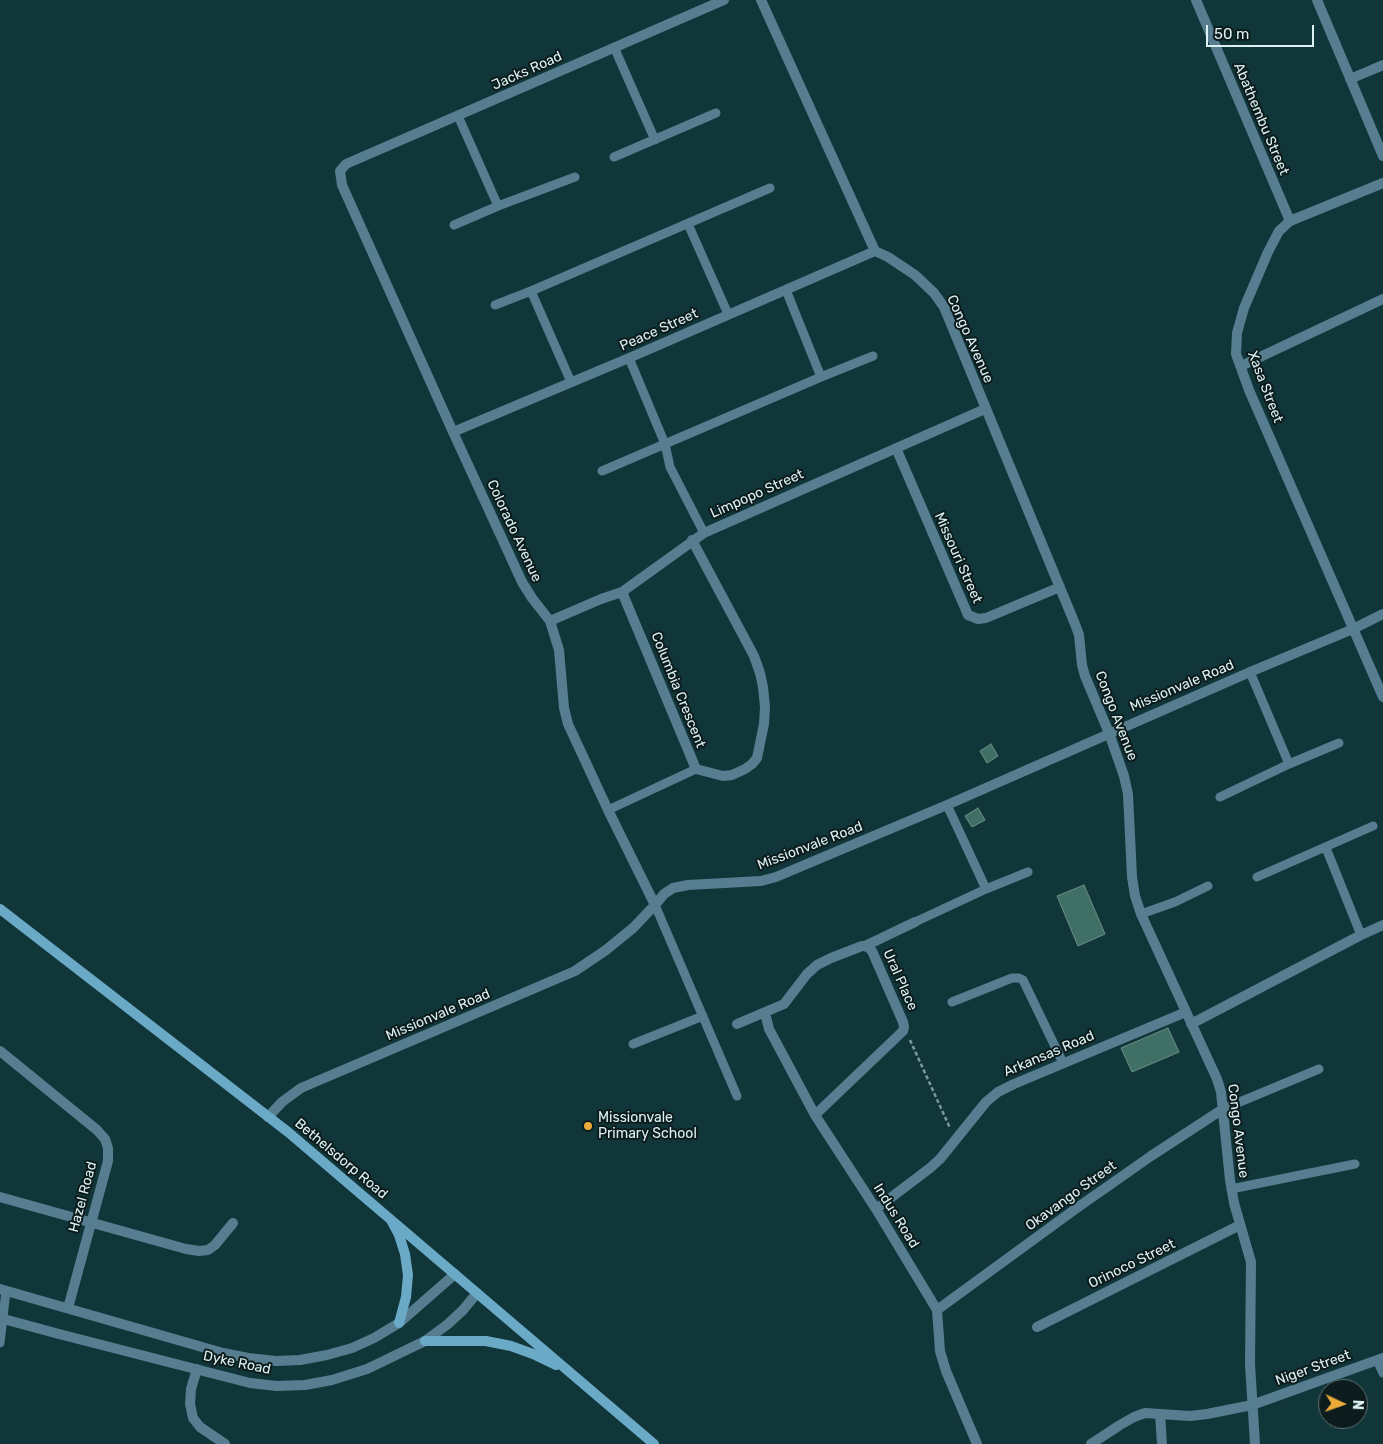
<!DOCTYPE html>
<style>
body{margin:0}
#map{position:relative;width:1383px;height:1444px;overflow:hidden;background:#11363a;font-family:Rubik,sans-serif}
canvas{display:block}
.north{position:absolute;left:1318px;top:1379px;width:50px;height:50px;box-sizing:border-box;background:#0c1b1c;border:1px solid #607172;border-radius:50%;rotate:93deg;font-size:14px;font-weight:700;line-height:20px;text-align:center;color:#ddf1f3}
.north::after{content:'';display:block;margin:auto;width:18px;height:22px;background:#ebaa39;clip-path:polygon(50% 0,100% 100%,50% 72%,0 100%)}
.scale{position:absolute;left:1206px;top:25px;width:108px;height:22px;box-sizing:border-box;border:2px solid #ddf1f3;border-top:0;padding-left:6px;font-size:15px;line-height:18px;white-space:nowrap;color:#ddf1f3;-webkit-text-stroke:4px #0c1b1c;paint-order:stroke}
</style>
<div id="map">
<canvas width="1383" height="1444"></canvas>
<div class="north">N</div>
<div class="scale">50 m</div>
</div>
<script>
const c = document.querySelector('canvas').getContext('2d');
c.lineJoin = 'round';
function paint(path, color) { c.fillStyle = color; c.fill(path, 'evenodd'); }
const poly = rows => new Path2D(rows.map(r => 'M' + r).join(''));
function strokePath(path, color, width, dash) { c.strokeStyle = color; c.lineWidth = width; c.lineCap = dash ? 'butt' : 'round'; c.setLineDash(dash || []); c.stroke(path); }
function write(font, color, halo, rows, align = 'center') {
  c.font = font + ' Rubik,sans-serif'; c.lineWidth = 4; c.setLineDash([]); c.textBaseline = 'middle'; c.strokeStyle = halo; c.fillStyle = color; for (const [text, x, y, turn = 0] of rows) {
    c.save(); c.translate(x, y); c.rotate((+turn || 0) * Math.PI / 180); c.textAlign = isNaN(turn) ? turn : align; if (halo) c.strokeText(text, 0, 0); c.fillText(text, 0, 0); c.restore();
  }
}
const building = poly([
 [991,744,998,756,987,763,980,751,991,744],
 [978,808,985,820,972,827,965,816,978,808],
 [1084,885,1105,934,1078,946,1057,896,1084,885],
 [1168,1028,1179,1052,1132,1072,1121,1048,1168,1028]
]);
const path = poly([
 [910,1040,950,1128]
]);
const service = poly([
 [614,47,655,140],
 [458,116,498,206],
 [614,157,716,113],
 [688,224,728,314],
 [454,225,498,206,575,177],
 [786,290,821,377],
 [531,291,571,382],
 [495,305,531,291,770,188],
 [629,358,665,444,670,467,704,533],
 [602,471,821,377,873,356],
 [1250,672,1289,764],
 [1220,797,1289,764,1339,743],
 [947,805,986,889],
 [608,810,696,769],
 [1326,848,1361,935],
 [1257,877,1373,826],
 [655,905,737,1096],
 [1141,914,1175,902,1208,886],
 [915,922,986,889,1028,872],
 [952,1002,1012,978,1019,978,1023,980,1063,1063],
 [633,1044,703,1016],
 [1223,1109,1319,1069],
 [1231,1189,1355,1164],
 [0,1343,6,1291],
 [1377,1360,1383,1373]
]);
const minor = poly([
 [761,0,875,251,888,257,915,275,934,293,944,307,1075,624,1079,635,1082,665,1085,676,1109,733,1124,776,1128,794,1132,877,1135,896,1141,914,1217,1079,1221,1092,1230,1180,1234,1203,1251,1262,1250,1364,1255,1444],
 [1196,0,1290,221],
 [1317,0,1383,156],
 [1350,79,1383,65],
 [1383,183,1290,221,1279,231,1268,252,1244,308,1237,333,1236,354,1249,390,1383,697],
 [1241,366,1383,299],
 [453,432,629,358,875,251],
 [896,448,968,615,978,619,986,618,1060,587],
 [622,592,696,769,723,776,732,775,745,769,752,764,757,758,764,724,765,707,763,687,760,673,754,656,692,540],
 [550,621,601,599,622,592,704,533,985,409],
 [655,905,608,810,568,724,564,708,559,650,550,621,532,598,522,582,453,432,342,185,340,171,346,164,724,0],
 [865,946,915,922],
 [765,1013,769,1029,815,1115,876,1209,937,1310,940,1351,946,1371,977,1444],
 [737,1024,784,1004,807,974,817,965,831,958,862,946,865,946,869,948,872,951,903,1022,904,1027,903,1031,815,1115],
 [1191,1024,1361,935,1383,925],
 [0,1051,97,1130,105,1139,108,1148,108,1161,68,1308],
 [268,1117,282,1102,301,1088,575,971,606,950,633,928,655,905,664,894,673,888,688,885,761,881,776,877,947,805,1250,672,1353,629,1383,614],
 [0,1197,186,1249,199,1251,208,1250,215,1245,233,1223],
 [876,1209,930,1168,940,1159,986,1102,998,1092,1014,1084,1186,1012],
 [937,1310,1074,1210,1151,1156,1223,1109],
 [1037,1327,1240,1225],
 [197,1369,191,1389,190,1404,193,1418,200,1427,225,1444],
 [1160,1414,1162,1444],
 [1091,1444,1120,1425,1134,1417,1145,1413,1190,1416,1207,1414,1252,1405,1383,1358]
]);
const tertiary = poly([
 [0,1289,223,1353,248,1358,276,1361,300,1360,327,1355,352,1348,374,1338,399,1323,455,1274],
 [0,1318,59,1334,250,1383,277,1386,305,1385,332,1380,367,1369,425,1341,448,1324,463,1310,477,1293]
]);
const secondary = poly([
 [0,909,288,1132,654,1444],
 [392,1222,399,1235,405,1254,408,1275,406,1297,399,1323],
 [425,1341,486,1341,511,1346,533,1354,556,1365]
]);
const markers = [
 [588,1126,5,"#ebaa39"]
];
const streetNames = [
 ["Jacks Road",527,71,-24],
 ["Abathembu Street",1261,119,67],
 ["Peace Street",659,330,-24],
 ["Congo Avenue",970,339,66],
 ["Xasa Street",1265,387,69],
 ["Limpopo Street",757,494,-24],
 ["Colorado Avenue",514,531,65],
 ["Missouri Street",958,558,66],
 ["Missionvale Road",1182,686,-23],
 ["Columbia Crescent",678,690,68],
 ["Congo Avenue",1116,716,69],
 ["Missionvale Road",810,846,-21],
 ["Ural Place",900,980,66],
 ["Missionvale Road",438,1015,-23],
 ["Arkansas Road",1049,1054,-23],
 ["Congo Avenue",1238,1131,83],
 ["Bethelsdorp Road",341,1159,40],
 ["Okavango Street",1071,1196,-36],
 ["Hazel Road",83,1197,-75],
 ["Indus Road",896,1216,58],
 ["Orinoco Street",1132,1264,-26],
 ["Dyke Road",237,1363,12],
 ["Niger Street",1313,1368,-20]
];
const poiNames = [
 ["Missionvale",598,1118],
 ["Primary School",598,1134]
];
paint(building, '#406f65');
strokePath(building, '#6b8f86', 1);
strokePath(path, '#7c989b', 2.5, [4, 2.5]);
strokePath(service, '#577e90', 9);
strokePath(minor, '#577e90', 10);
strokePath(tertiary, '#577e90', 10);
strokePath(secondary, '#6aaac7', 10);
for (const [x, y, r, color] of markers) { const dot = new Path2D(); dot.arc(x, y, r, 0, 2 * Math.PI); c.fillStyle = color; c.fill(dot); strokePath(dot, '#0c1b1c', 2); }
write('14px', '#ddf1f3', '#0c1b1c', streetNames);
write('14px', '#ddf1f3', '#0c1b1c', poiNames, 'left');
</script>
